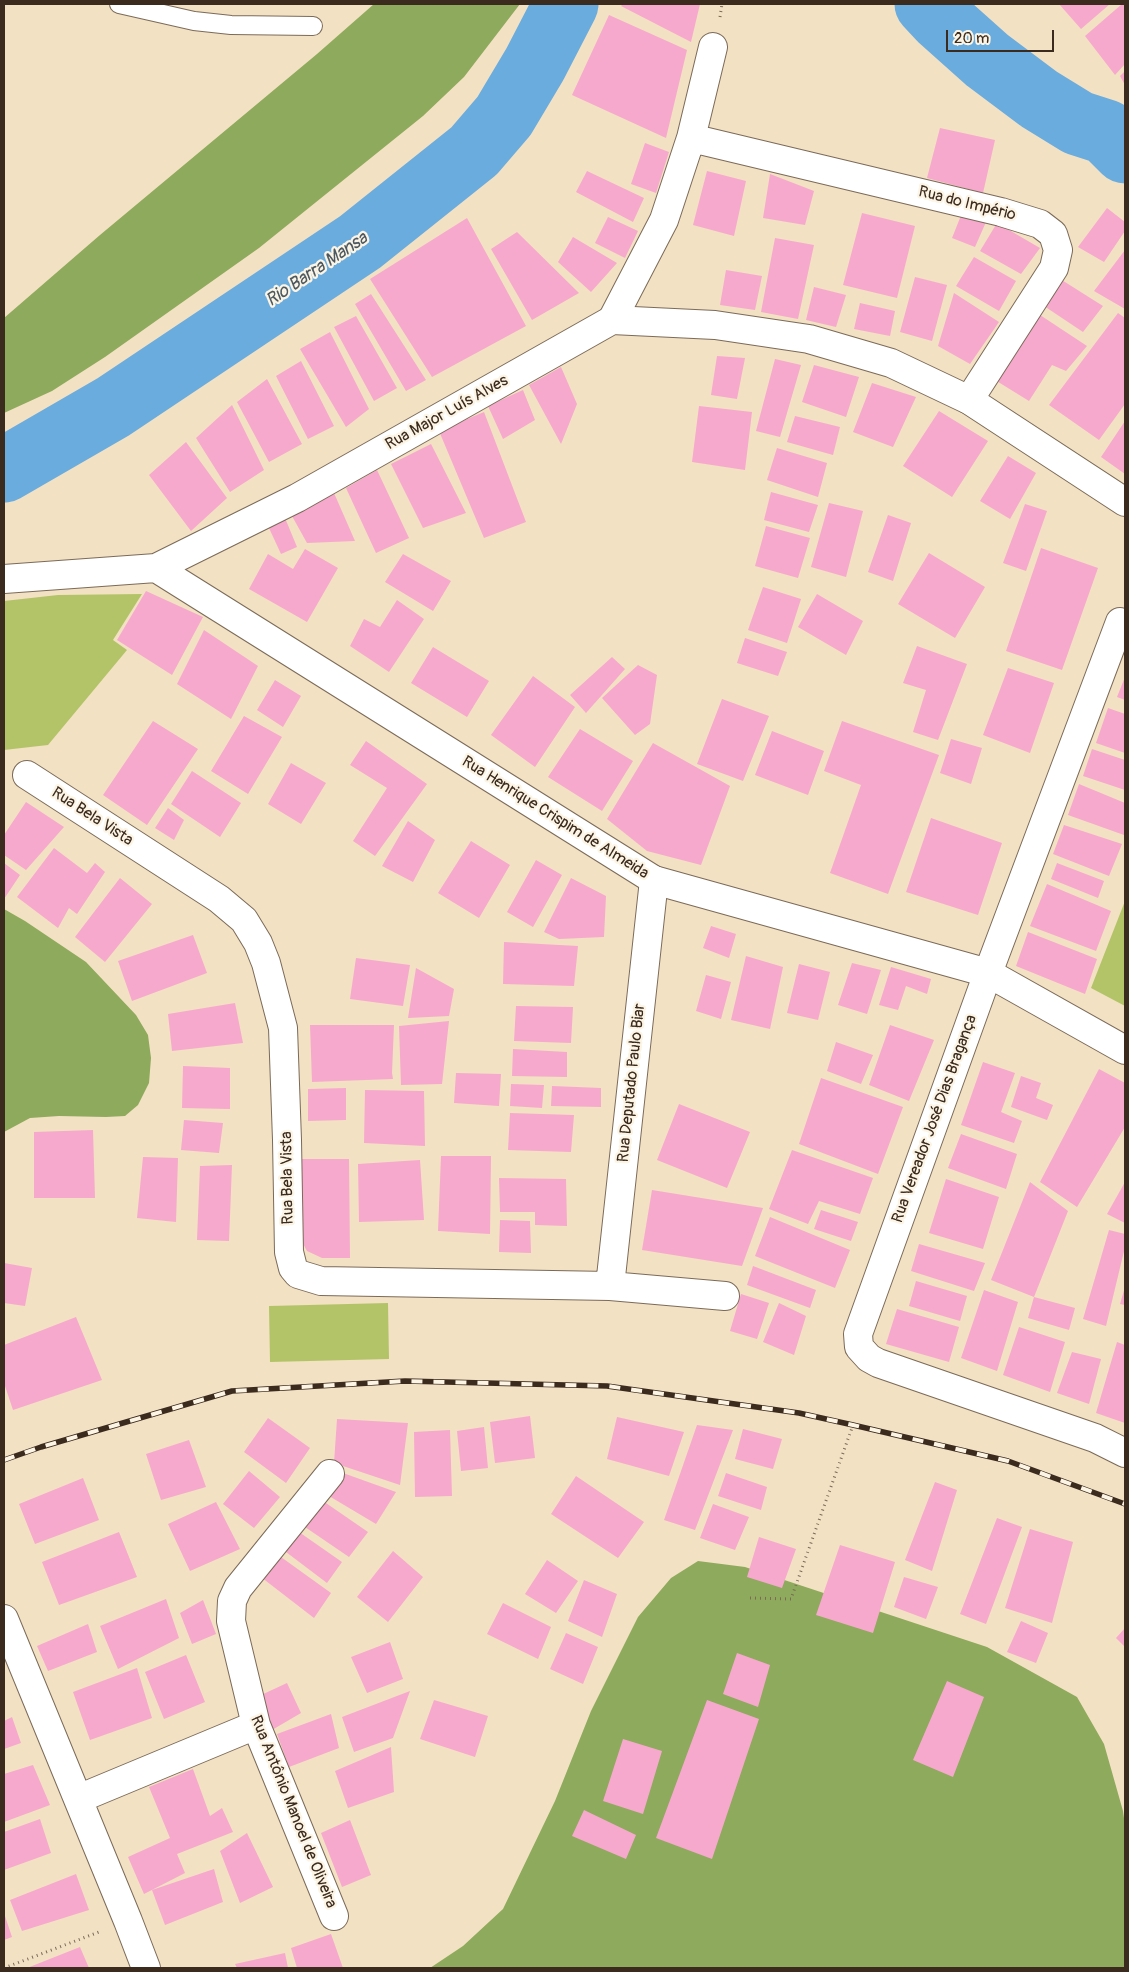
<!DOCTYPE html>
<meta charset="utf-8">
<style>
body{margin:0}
#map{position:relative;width:1129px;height:1972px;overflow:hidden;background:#f3e1c3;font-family:Pangolin,sans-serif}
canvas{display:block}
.frame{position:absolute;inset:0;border:5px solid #3b2a1e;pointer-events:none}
.scale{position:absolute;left:946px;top:30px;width:108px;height:22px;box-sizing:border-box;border:2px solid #3b2a1e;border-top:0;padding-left:6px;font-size:15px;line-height:18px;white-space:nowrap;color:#3b2a1e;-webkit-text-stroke:4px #fcf5e5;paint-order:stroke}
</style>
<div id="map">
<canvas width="1129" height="1972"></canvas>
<div class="frame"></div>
<div class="scale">20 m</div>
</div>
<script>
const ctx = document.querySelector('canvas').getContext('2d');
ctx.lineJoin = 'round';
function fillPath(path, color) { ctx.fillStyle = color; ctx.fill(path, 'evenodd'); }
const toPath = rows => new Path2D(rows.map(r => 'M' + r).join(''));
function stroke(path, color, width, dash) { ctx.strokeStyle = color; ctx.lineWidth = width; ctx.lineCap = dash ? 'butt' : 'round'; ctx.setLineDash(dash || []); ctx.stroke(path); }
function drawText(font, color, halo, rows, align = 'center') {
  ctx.font = font + ' Pangolin,sans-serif'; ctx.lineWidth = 4.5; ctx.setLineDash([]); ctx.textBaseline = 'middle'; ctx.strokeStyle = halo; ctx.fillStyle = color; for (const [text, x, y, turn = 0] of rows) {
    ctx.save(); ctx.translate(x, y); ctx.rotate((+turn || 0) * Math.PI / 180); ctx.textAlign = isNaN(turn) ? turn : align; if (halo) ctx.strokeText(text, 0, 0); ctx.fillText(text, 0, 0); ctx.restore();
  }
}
fillPath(toPath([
 [142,594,113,640,127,650,48,745,4,750,4,601,58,595],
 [1125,901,1125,1006,1091,988],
 [388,1303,389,1359,270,1362,269,1306]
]), '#b3c468');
fillPath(toPath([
 [374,4,520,4,464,77,423,116,259,248,105,357,52,391,4,413,4,318,100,235,317,54],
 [4,909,25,921,86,962,136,1015,148,1035,151,1058,149,1083,138,1105,125,1116,106,1117,59,1116,30,1118,4,1132],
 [698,1561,745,1567,987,1647,1077,1697,1104,1744,1123,1811,1125,1825,1125,1968,430,1968,463,1946,503,1909,555,1801,591,1711,638,1617,671,1578]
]), '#8eaa5c');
stroke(toPath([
 [927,4,940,18,987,60,1039,99,1078,123,1106,132,1125,151],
 [4,470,113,407,360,242,474,151,504,116,535,64,566,4]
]), '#6aacde', 65);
fillPath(toPath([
 [623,4,700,4,691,42,621,6],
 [1059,4,1110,4,1081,29],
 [1122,4,1125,4,1125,64,1115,75,1085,36],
 [609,15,687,50,666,138,572,95],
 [1125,71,1125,85,1120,76],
 [940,128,995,140,983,193,927,178],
 [645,143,669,152,656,193,631,184],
 [587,171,644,198,633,222,576,192],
 [707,171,746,181,734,236,693,225],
 [770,174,814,191,805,225,763,218],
 [1107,208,1125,222,1125,231,1104,262,1078,247],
 [862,213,915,226,897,298,843,285],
 [962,213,986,222,975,247,952,238],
 [608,217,638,231,625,258,595,243],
 [467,218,526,326,432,377,370,279],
 [997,223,1040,248,1021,274,980,251],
 [517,232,579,293,532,320,491,249],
 [573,237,617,263,591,292,558,262],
 [775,238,814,245,798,319,761,312],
 [1125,250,1125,309,1094,291],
 [974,257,1016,281,999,311,956,286],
 [726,270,762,276,755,310,720,305],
 [915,277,947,285,932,341,900,332],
 [1057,277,1103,306,1083,332,1041,304],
 [814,287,846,295,836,327,806,320],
 [954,293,999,322,970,364,938,346],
 [371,294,426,380,406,391,355,304],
 [860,303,895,311,890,336,854,329],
 [1037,313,1087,346,1066,371,1052,365,1029,401,995,380],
 [1118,313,1125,318,1125,404,1099,440,1049,405],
 [356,316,397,388,374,401,334,327],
 [330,332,369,409,346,427,300,349],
 [717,356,745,358,737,399,711,395],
 [775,359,801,365,780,437,756,431],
 [301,361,334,426,308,439,276,376],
 [814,365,859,377,846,417,802,402],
 [561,367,577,404,561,444,529,385],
 [267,379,302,444,269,462,237,402],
 [872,383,916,397,893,447,853,432],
 [523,390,535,420,503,439,488,406],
 [232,405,264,470,230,492,196,438],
 [699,406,752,412,745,470,692,462],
 [939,411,988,441,952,497,903,466],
 [484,412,526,522,484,538,439,431],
 [795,416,840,427,833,455,787,442],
 [1125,421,1125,474,1101,457],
 [186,442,227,498,191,531,149,475],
 [431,444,466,513,423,528,391,464],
 [777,448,827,463,818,497,767,480],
 [1008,456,1036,473,1010,519,980,501],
 [377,470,409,538,376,553,346,488],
 [771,492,818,505,809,532,764,520],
 [334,493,355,541,307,543,292,516],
 [829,503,863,511,846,577,811,567],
 [1025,504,1047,511,1026,571,1003,563],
 [888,515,911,523,893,581,868,572],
 [285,518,297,547,281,554,269,528],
 [766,526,810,538,798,578,755,566],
 [1041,548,1098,568,1062,670,1006,651],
 [305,549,338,568,307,622,249,589,268,554,293,569],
 [929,553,985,587,955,638,898,604],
 [403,554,451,581,433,611,385,582],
 [763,587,801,599,787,643,748,630],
 [146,591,203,617,172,675,117,640],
 [817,594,863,621,846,655,798,627],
 [397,600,424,619,389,672,350,646,364,619,380,627],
 [204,630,258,666,231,719,177,684],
 [745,638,787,652,778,676,737,663],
 [917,646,967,664,938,740,913,732,926,690,903,683],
 [433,647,489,681,467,717,411,683],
 [612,657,625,669,586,713,570,695],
 [638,665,657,675,650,724,635,735,602,698],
 [1008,668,1054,683,1030,753,983,735],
 [533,676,575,707,535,767,491,735],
 [1125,677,1125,700,1117,697],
 [275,680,301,696,283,727,257,710],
 [722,699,769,716,743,781,697,764],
 [1108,708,1125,714,1125,753,1096,743],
 [244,716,282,737,248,794,211,771],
 [153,721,198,749,147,825,103,795],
 [842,721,939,755,888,894,830,873,861,785,824,771],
 [580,729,633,761,602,811,548,777],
 [772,731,824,751,808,795,755,775],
 [951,739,982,748,971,784,940,773],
 [366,741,427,784,375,856,353,841,387,788,350,765],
 [653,743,730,786,701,865,647,851,607,819],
 [1092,749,1125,760,1125,790,1083,776],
 [291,763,326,783,301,824,268,804],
 [192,771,241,803,220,837,171,804],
 [1079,784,1125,803,1124,835,1068,815],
 [26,802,64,827,26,870,4,855,4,835],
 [168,808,184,820,174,840,155,828],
 [931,818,1002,843,978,915,906,892],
 [408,821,435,840,413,882,382,866],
 [1064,825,1122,844,1109,876,1053,854],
 [471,841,510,865,479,918,438,893],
 [54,848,87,873,95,863,105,872,77,914,69,908,58,928,17,897],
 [536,860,562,875,533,927,507,912],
 [4,863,20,875,4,899],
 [1057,863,1104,881,1098,898,1051,879],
 [120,878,152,904,105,962,75,937],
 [571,878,606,896,604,937,559,939,544,932],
 [1047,884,1111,911,1096,951,1030,926],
 [711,926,736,934,729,958,703,948],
 [1028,932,1097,959,1085,994,1016,966],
 [193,935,207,973,132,1001,118,961],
 [504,942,578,946,574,986,503,984],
 [746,956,783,967,770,1029,731,1020],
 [356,958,410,965,403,1006,350,999],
 [852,963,881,970,867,1014,838,1005],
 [799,964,830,972,818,1020,787,1013],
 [891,967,931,979,927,994,906,986,898,1010,879,1005],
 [416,968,454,989,449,1016,408,1018],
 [706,975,731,982,721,1019,696,1011],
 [235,1003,243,1043,172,1051,168,1014],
 [516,1006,573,1007,571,1043,514,1041],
 [449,1021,442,1084,401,1085,399,1026],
 [310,1025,394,1025,392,1073,393,1079,312,1082],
 [890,1025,934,1040,909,1101,869,1085],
 [836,1042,873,1055,861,1084,827,1071],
 [513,1049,567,1052,567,1077,512,1076],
 [983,1062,1015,1073,1001,1112,1022,1121,1014,1143,961,1125],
 [183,1066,230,1068,230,1109,182,1108],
 [1099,1069,1125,1083,1125,1127,1077,1207,1040,1182],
 [456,1073,501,1074,499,1106,454,1103],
 [1021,1076,1041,1083,1036,1098,1053,1105,1047,1120,1011,1107],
 [821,1078,903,1107,878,1174,799,1144],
 [511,1084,544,1085,542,1108,510,1106],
 [552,1086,601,1088,601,1107,551,1106],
 [346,1088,346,1120,308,1121,308,1089],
 [365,1090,424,1091,425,1146,364,1143],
 [679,1104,750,1132,727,1188,657,1160],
 [510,1113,574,1115,571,1152,508,1150],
 [184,1120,223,1123,219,1153,181,1150],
 [93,1130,95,1198,34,1198,34,1132],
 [961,1134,1017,1154,1006,1189,948,1168],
 [792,1150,873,1178,860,1214,819,1201,808,1224,769,1209],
 [441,1156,491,1156,490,1234,438,1231],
 [143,1157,178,1158,176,1222,137,1218],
 [299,1159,349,1159,350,1258,322,1258,307,1251,300,1238],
 [420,1160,424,1220,359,1222,358,1164],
 [232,1165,229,1241,197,1240,200,1166],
 [499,1178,566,1179,567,1226,535,1225,535,1212,500,1212],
 [946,1179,999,1197,983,1249,929,1233],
 [1030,1182,1068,1211,1034,1297,991,1280],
 [1125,1182,1125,1223,1107,1214],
 [652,1190,763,1208,742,1266,642,1250],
 [821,1210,858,1222,851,1241,814,1229],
 [770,1217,850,1250,835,1288,755,1256],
 [500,1220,530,1221,531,1253,499,1252],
 [1109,1230,1125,1234,1125,1247,1106,1326,1083,1319],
 [919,1244,985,1263,974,1291,911,1271],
 [4,1263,32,1268,25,1306,4,1303],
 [753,1266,816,1290,810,1308,747,1285],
 [916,1281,967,1296,960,1321,909,1306],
 [1125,1287,1125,1305,1120,1304],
 [984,1290,1018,1302,997,1371,961,1358],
 [741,1294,769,1303,757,1339,730,1331],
 [1034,1297,1075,1308,1069,1330,1028,1318],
 [779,1303,806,1316,794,1355,763,1342],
 [897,1309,959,1327,949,1362,886,1344],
 [76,1317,102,1380,13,1410,4,1383,4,1345],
 [1019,1327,1065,1342,1050,1392,1003,1375],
 [1117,1342,1125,1345,1125,1423,1096,1413],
 [1072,1352,1101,1359,1089,1404,1057,1393],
 [530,1416,535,1458,495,1463,490,1422],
 [617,1417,684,1432,669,1476,607,1459],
 [268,1418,310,1448,286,1483,244,1452],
 [337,1419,408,1423,400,1485,334,1463],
 [697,1425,733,1430,695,1530,664,1520],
 [484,1427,488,1468,461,1471,457,1431],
 [743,1429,782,1439,773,1469,735,1459],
 [450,1430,452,1496,415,1497,414,1432],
 [189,1440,206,1487,161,1500,146,1454],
 [249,1471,280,1497,254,1528,223,1504],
 [343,1473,396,1492,376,1524,329,1496],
 [726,1473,767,1487,761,1510,718,1496],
 [576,1476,644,1522,618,1558,551,1514],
 [83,1478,99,1520,35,1544,19,1504],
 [935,1482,957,1490,932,1571,905,1560],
 [323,1501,368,1532,349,1557,305,1527],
 [216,1502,240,1549,190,1571,168,1524],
 [713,1504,749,1517,735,1550,700,1538],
 [997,1518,1022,1527,986,1624,960,1614],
 [1030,1529,1073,1542,1052,1623,1005,1608],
 [119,1532,137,1577,59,1605,42,1562],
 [299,1532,342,1562,327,1583,286,1552],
 [759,1537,796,1549,782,1588,747,1577],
 [840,1545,895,1562,873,1633,816,1615],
 [393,1551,423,1577,388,1622,357,1597],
 [274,1552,331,1593,314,1618,257,1574],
 [547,1560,578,1581,556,1613,525,1594],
 [904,1577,938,1587,926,1619,894,1607],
 [584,1580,617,1594,602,1637,568,1621],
 [166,1599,179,1638,118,1669,100,1626],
 [203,1600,216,1634,192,1644,180,1613],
 [503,1603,551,1627,538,1659,487,1634],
 [1021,1621,1048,1633,1036,1663,1007,1652],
 [88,1624,97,1652,48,1671,37,1646],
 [1125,1628,1125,1647,1116,1638],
 [566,1633,598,1647,583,1684,550,1669],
 [390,1642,403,1679,367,1693,351,1657],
 [737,1653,770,1665,758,1707,723,1694],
 [186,1655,205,1702,164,1719,145,1672],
 [137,1668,152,1718,90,1740,73,1692],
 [947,1681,984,1697,953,1777,913,1760],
 [287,1683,301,1713,272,1730,259,1696],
 [410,1691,393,1738,354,1752,342,1717],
 [434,1700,488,1716,475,1757,420,1739],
 [707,1700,759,1719,712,1859,656,1838],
 [331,1714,339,1748,289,1767,277,1734],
 [12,1717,21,1743,4,1749,4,1721],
 [623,1739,662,1751,643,1814,603,1801],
 [391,1747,394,1792,348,1808,335,1771],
 [33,1765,50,1805,4,1822,4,1774],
 [193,1769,210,1816,222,1808,233,1832,177,1854,185,1873,144,1894,128,1857,170,1838,149,1787],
 [584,1810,636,1835,626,1859,572,1836],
 [40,1819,51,1853,4,1870,4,1832],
 [350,1820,371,1875,342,1887,321,1833],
 [247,1833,273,1887,240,1903,220,1851],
 [214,1869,223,1902,165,1925,152,1890],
 [76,1874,89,1910,22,1931,10,1900],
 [4,1913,12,1937,4,1940],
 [331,1934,343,1968,297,1968,291,1948],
 [80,1947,89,1968,27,1968],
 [285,1953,288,1968,237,1968,235,1964]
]), '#f6a9cd');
const service = toPath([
 [119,4,194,21,231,25,313,26]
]);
const minor = toPath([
 [691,138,1001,212,1040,224,1053,234,1058,250,1054,268,969,400],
 [612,320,664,220,691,138,713,47],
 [1120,622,988,973,858,1334,859,1347,869,1358,878,1363,1095,1438,1125,1453],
 [27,775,219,899,244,920,258,943,266,963,283,1028,287,1140,289,1252,293,1268,298,1274,321,1281,610,1286,725,1296],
 [610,1286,654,880],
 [330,1474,238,1588,232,1601,231,1621,256,1725,334,1916],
 [4,1619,128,1921,146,1968],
 [78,1799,256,1725]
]);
const tertiary = toPath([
 [156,568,654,880,988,973,1125,1050],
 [4,579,156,568,297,498,612,320,715,325,809,339,891,363,969,400,1125,502]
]);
stroke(service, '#7b6a58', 20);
stroke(minor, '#7b6a58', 30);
stroke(tertiary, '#7b6a58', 30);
stroke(toPath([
 [720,17,722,4],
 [750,1598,791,1599,853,1425],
 [4,1968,99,1932]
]), '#7b6a58', 3, [1, 4]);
stroke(service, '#fff', 18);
stroke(minor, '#fff', 28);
stroke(tertiary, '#fff', 28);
const rail = toPath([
 [4,1460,41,1447,232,1391,405,1381,607,1386,799,1413,853,1425,1008,1461,1125,1504]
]);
stroke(rail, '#3b2a1e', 5.5);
stroke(rail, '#fcf5e5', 4, [11]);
drawText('16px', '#3b2a1e', '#fcf5e5', [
 ["Rua do Império",967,204,14],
 ["Rua Major Luís Alves",447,413,-29],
 ["Rua Bela Vista",92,817,33],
 ["Rua Henrique Crispim de Almeida",555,818,32],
 ["Rua Deputado Paulo Biar",632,1083,-84],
 ["Rua Vereador José Dias Bragança",935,1119,-70],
 ["Rua Bela Vista",288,1178,-91],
 ["Rua Antônio Manoel de Oliveira",293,1812,68]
]);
drawText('italic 18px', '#4b5861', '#fcf5e5', [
 ["Rio Barra Mansa",317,270,-34]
]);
</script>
